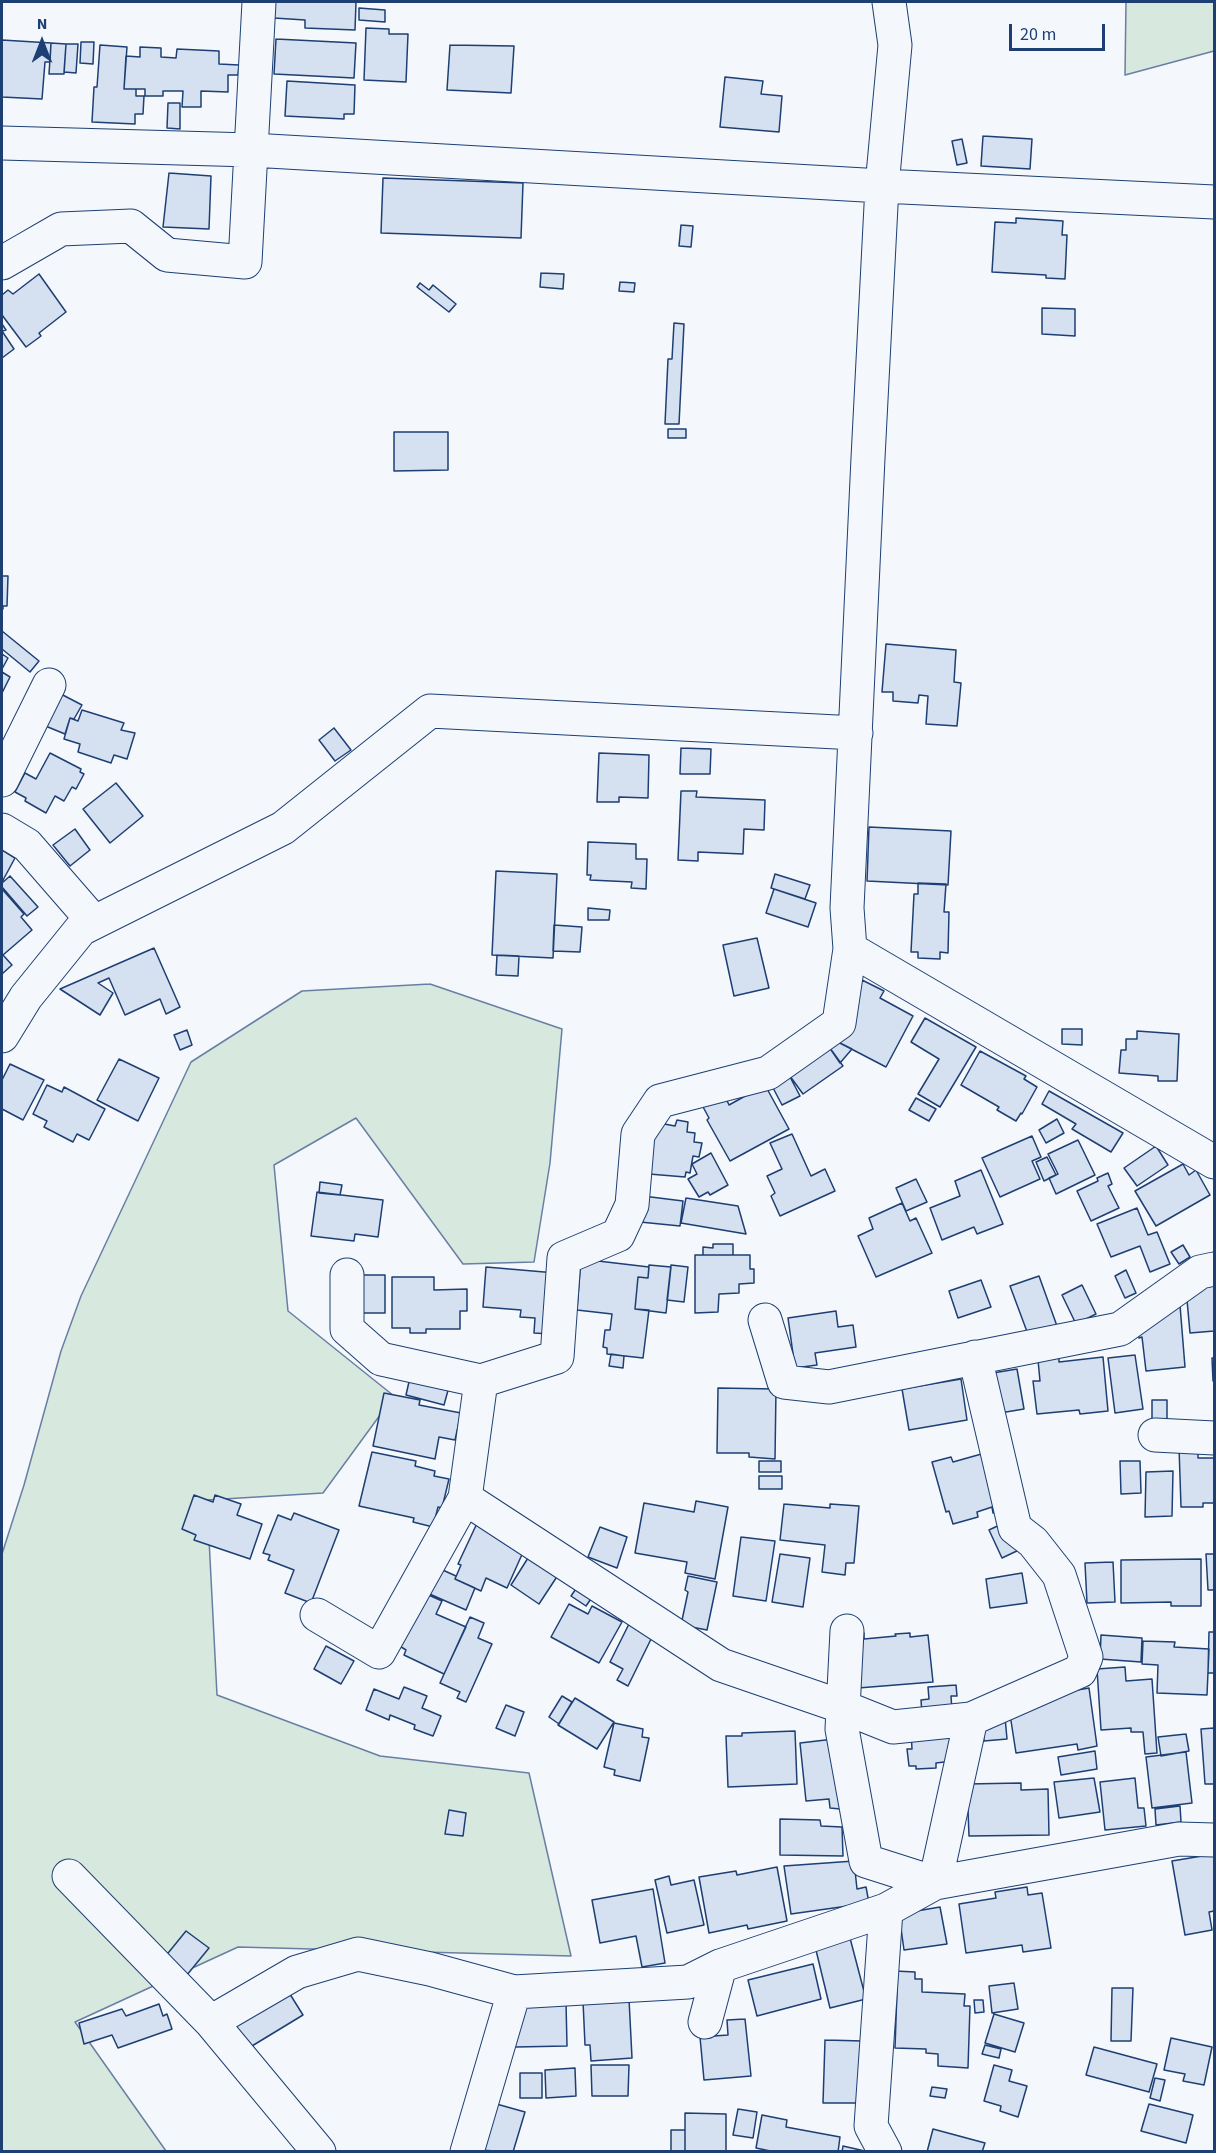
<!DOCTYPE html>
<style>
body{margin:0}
#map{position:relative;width:1216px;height:2153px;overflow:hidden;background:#f4f7fb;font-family:"Source Sans 3",sans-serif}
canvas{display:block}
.frame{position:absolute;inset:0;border:3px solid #1d3f73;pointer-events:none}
.north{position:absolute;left:12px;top:12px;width:60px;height:60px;-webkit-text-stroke:4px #f4f7fb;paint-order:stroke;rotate:0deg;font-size:16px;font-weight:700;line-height:24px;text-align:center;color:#1d3f73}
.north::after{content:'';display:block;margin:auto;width:21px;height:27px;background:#1d3f73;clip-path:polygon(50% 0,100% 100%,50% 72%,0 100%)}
.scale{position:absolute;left:1009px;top:24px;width:96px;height:27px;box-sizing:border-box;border:3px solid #1d3f73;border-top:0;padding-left:8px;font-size:18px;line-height:21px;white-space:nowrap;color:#1d3f73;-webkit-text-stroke:4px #f4f7fb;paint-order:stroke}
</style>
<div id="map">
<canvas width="1216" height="2153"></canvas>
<div class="frame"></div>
<div class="north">N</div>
<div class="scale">20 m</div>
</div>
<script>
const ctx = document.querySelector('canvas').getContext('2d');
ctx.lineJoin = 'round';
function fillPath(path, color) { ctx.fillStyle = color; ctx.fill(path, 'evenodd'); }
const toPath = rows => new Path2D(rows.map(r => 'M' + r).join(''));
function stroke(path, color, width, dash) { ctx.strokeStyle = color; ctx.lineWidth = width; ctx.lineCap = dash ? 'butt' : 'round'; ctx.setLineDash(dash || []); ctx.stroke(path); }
const green = toPath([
 [1126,2,1214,2,1214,51,1125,75,1126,2],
 [430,984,562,1029,550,1163,534,1262,463,1264,356,1118,274,1165,288,1311,394,1396,323,1493,207,1500,217,1695,380,1756,529,1773,571,1956,238,1947,75,2022,166,2151,2,2152,2,1554,24,1485,61,1351,81,1296,191,1062,302,991,430,984]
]);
fillPath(green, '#d7e8df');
stroke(green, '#687fa3', 1.5);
const building = toPath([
 [275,2,356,2,355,30,305,28,305,20,274,18,275,2],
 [359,8,385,10,385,22,359,20,359,8],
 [366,28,389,29,389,34,408,34,406,82,364,80,366,28],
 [276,39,356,43,354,78,274,74,276,39],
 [2,40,51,43,50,62,45,62,42,99,2,97,2,40],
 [81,42,94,42,93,64,80,63,81,42],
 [51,43,66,44,64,74,49,74,51,43],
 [66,44,78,44,76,73,64,72,66,44],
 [100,45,127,47,124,89,136,89,136,96,144,96,143,114,135,114,135,124,92,122,94,87,97,87,100,45],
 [450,45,514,46,511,93,447,90,450,45],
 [140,47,161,48,161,57,176,58,177,49,219,51,219,64,239,65,238,75,228,75,228,92,201,91,201,107,182,107,183,91,163,91,163,96,145,96,145,89,124,89,126,56,140,57,140,47],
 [725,77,763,81,761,94,782,96,779,132,720,127,725,77],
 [287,81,355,85,354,114,344,114,344,119,285,116,287,81],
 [168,103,180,103,180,129,167,128,168,103],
 [983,136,1032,139,1030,169,981,166,983,136],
 [962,139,967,163,957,165,952,141,962,139],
 [169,173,211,176,209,229,163,227,169,173],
 [383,178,523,183,521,238,381,233,383,178],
 [1016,218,1063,221,1062,235,1067,235,1065,279,1046,278,1046,275,992,272,995,222,1016,223,1016,218],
 [681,225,693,226,691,247,679,246,681,225],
 [541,273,564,274,563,289,540,287,541,273],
 [39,274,66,312,39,333,41,336,26,347,2,315,2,295,8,290,13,294,39,274],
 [620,282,635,283,634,292,619,291,620,282],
 [420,283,429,290,433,285,456,304,449,312,417,287,420,283],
 [1042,308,1075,309,1075,336,1042,334,1042,308],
 [674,323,684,324,679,424,665,424,668,359,672,359,674,323],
 [2,324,6,330,2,331,14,349,2,358,2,324],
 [668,429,686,429,686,438,668,438,668,429],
 [394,432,448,432,448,470,394,471,394,432],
 [2,576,8,576,7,606,3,606,3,609,2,609,2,576],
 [2,631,39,661,30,672,2,649,2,631],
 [886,644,956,650,954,682,961,683,957,726,926,724,928,696,919,695,918,703,893,701,893,692,882,692,886,644],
 [2,654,8,658,2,669,2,654],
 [2,672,10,677,2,693,2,672],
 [59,693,82,705,74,719,70,718,65,734,43,725,59,693],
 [82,710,124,723,121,730,135,733,127,759,114,755,111,763,78,752,80,744,64,739,70,718,78,721,82,710],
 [334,728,351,750,335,761,319,740,334,728],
 [681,748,711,749,710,774,680,774,681,748],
 [50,753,81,769,80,772,84,774,76,789,72,787,64,801,55,796,46,813,25,801,26,798,15,792,25,773,36,779,50,753],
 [599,753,649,755,648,798,619,797,619,802,597,802,599,753],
 [116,783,143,816,110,843,83,809,116,783],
 [681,791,697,791,696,797,765,800,764,830,744,829,743,854,698,852,698,861,678,860,681,791],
 [869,827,951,831,948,885,867,881,869,827],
 [75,829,90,850,70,866,53,845,75,829],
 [588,842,636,844,636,859,647,859,646,889,631,888,632,882,590,880,591,875,587,875,588,842],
 [2,850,15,858,2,882,2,850],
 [496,871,557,874,553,958,492,955,496,871],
 [775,874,810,885,805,899,771,888,775,874],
 [10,876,38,907,27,916,2,887,2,883,10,876],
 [918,883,946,884,944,912,949,912,948,953,940,952,940,959,918,958,918,952,911,952,914,894,918,894,918,883],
 [2,889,24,914,21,917,32,930,3,955,12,965,2,974,2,889],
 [774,889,816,903,808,927,766,913,774,889],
 [588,908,610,910,609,920,588,920,588,908],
 [554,925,582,927,580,952,553,951,554,925],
 [757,938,769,988,734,996,723,945,757,938],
 [154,948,180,1007,166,1014,160,999,125,1015,109,978,98,983,113,993,100,1015,60,989,154,948],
 [497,955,519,956,518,976,496,975,497,955],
 [862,980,884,991,880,998,913,1016,886,1067,836,1041,851,1001,862,980],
 [925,1018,976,1047,940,1107,918,1094,939,1059,911,1042,925,1018],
 [1062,1029,1082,1029,1082,1045,1062,1044,1062,1029],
 [187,1030,192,1045,180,1050,174,1035,187,1030],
 [1137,1031,1179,1034,1177,1081,1158,1081,1158,1076,1119,1073,1121,1050,1126,1050,1126,1039,1137,1039,1137,1031],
 [836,1041,852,1049,840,1063,827,1044,836,1041],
 [827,1044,843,1066,803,1094,787,1072,827,1044],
 [980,1051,1026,1076,1024,1079,1037,1087,1022,1114,1021,1113,1016,1121,997,1110,999,1107,961,1085,980,1051],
 [119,1059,159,1078,138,1121,97,1100,119,1059],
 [10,1064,44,1080,23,1120,2,1109,2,1080,10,1064],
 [789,1075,800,1096,782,1105,771,1084,789,1075],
 [47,1085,62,1092,64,1087,105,1109,89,1140,77,1134,73,1142,44,1127,47,1121,33,1114,47,1085],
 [765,1085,789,1129,730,1161,707,1120,709,1118,702,1105,724,1094,729,1105,765,1085],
 [1049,1091,1123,1133,1111,1152,1072,1129,1076,1124,1042,1104,1049,1091],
 [916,1098,936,1109,929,1121,909,1110,916,1098],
 [1057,1119,1064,1133,1046,1143,1039,1130,1057,1119],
 [677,1120,688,1122,687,1132,695,1133,694,1142,702,1143,699,1157,693,1156,690,1173,686,1172,685,1177,649,1174,655,1127,659,1123,675,1126,677,1120],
 [792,1134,811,1176,825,1169,835,1191,780,1216,771,1196,775,1193,767,1176,782,1169,770,1143,792,1134],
 [1032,1136,1041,1157,1032,1161,1040,1179,1000,1197,982,1158,1032,1136],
 [1078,1140,1095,1175,1056,1194,1049,1178,1058,1174,1048,1154,1078,1140],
 [1156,1146,1168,1165,1137,1186,1124,1168,1156,1146],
 [711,1153,728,1185,710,1195,708,1192,699,1197,688,1179,697,1174,692,1164,711,1153],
 [1047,1157,1056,1175,1044,1181,1036,1162,1047,1157],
 [1183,1164,1189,1175,1196,1170,1210,1195,1156,1226,1135,1191,1183,1164],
 [981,1170,1003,1224,977,1234,974,1227,942,1240,930,1208,960,1196,955,1181,981,1170],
 [1108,1173,1112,1184,1108,1186,1119,1208,1091,1221,1077,1191,1098,1181,1097,1178,1108,1173],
 [916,1179,927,1202,906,1211,896,1188,916,1179],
 [320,1182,342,1185,340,1195,319,1193,320,1182],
 [317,1192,383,1200,378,1237,355,1234,354,1241,311,1236,317,1192],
 [643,1196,683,1201,680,1226,640,1222,643,1196],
 [686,1198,738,1206,746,1234,681,1223,686,1198],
 [902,1203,910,1221,916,1218,932,1253,876,1277,858,1236,873,1229,869,1218,902,1203],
 [1137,1208,1148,1235,1157,1232,1170,1264,1150,1272,1140,1246,1111,1257,1097,1224,1137,1208],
 [713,1244,733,1244,733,1255,703,1255,703,1247,713,1248,713,1244],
 [1183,1245,1190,1257,1179,1264,1171,1252,1183,1245],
 [695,1255,750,1255,750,1269,754,1269,754,1283,739,1284,739,1293,719,1294,718,1312,695,1313,695,1255],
 [581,1259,649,1267,648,1278,638,1277,635,1309,649,1310,643,1358,607,1354,607,1348,603,1347,605,1330,610,1330,612,1314,577,1310,581,1259],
 [649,1265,671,1267,666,1313,635,1309,638,1277,648,1278,649,1265],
 [671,1265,688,1267,684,1302,667,1300,671,1265],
 [486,1267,556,1273,550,1334,534,1333,535,1318,520,1317,521,1310,483,1307,486,1267],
 [1126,1270,1136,1293,1125,1298,1115,1276,1126,1270],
 [362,1275,385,1275,385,1313,362,1313,362,1275],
 [1039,1276,1057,1326,1029,1337,1010,1286,1039,1276],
 [392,1277,434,1277,434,1290,467,1289,467,1311,460,1311,460,1329,426,1329,426,1333,410,1333,410,1328,392,1328,392,1277],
 [981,1280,991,1307,958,1318,949,1291,981,1280],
 [1082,1285,1096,1314,1076,1324,1062,1295,1082,1285],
 [1214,1286,1214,1331,1190,1333,1186,1289,1214,1286],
 [1179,1293,1185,1367,1146,1371,1142,1337,1139,1338,1138,1323,1179,1293],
 [836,1311,838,1327,853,1325,856,1347,815,1353,817,1365,795,1368,788,1318,836,1311],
 [611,1354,624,1356,623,1368,609,1366,611,1354],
 [1135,1355,1143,1409,1115,1413,1108,1358,1135,1355],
 [1103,1357,1108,1411,1080,1414,1079,1410,1037,1414,1033,1381,1040,1381,1038,1360,1059,1358,1059,1362,1103,1357],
 [1212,1358,1214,1358,1214,1381,1213,1381,1212,1358],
 [1017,1369,1024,1409,1000,1413,993,1373,1017,1369],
 [411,1373,450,1383,444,1405,406,1395,411,1373],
 [961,1379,967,1420,909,1430,902,1389,961,1379],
 [718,1388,776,1389,775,1459,749,1457,749,1453,717,1453,718,1388],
 [384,1393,420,1400,419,1405,461,1413,455,1440,439,1437,435,1459,373,1446,384,1393],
 [1152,1400,1167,1400,1167,1424,1152,1424,1152,1400],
 [1198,1446,1198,1458,1214,1458,1214,1503,1203,1503,1203,1507,1181,1507,1179,1447,1198,1446],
 [372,1452,416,1461,415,1466,435,1471,434,1476,449,1479,442,1508,438,1507,433,1527,413,1522,414,1518,359,1506,372,1452],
 [985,1453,1001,1511,993,1513,992,1507,977,1512,978,1517,953,1524,949,1511,946,1512,932,1462,951,1457,953,1462,985,1453],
 [759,1461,781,1461,781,1472,759,1472,759,1461],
 [1120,1461,1140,1461,1141,1493,1121,1494,1120,1461],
 [1173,1471,1172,1516,1145,1517,1146,1472,1173,1471],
 [759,1476,782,1476,782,1489,759,1489,759,1476],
 [194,1495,213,1502,215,1495,241,1504,237,1515,262,1524,250,1559,194,1540,196,1535,182,1529,194,1495],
 [696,1501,728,1507,715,1579,685,1573,687,1562,635,1553,644,1503,694,1512,696,1501],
 [784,1504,830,1508,830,1504,859,1506,854,1563,846,1563,845,1575,822,1572,825,1545,780,1540,784,1504],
 [294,1513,339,1530,311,1603,285,1593,294,1570,268,1560,270,1555,263,1553,278,1515,291,1520,294,1513],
 [479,1519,528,1541,507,1588,486,1578,481,1591,455,1579,461,1565,458,1564,479,1519],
 [1008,1521,1021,1549,1002,1558,989,1530,1008,1521],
 [600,1527,627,1537,617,1568,588,1557,600,1527],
 [741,1537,775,1541,766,1601,733,1596,741,1537],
 [533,1550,562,1569,539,1604,511,1585,533,1550],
 [780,1554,810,1558,803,1607,772,1602,780,1554],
 [1206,1554,1214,1554,1214,1590,1208,1590,1206,1554],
 [1201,1559,1201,1606,1171,1606,1171,1602,1121,1603,1121,1560,1201,1559],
 [1113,1562,1115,1602,1087,1603,1085,1563,1113,1562],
 [436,1567,456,1576,455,1579,475,1588,466,1610,425,1592,436,1567],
 [1022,1573,1027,1603,990,1608,986,1579,1022,1573],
 [688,1576,717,1582,707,1630,681,1625,688,1592,685,1590,688,1576],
 [582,1580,597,1590,586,1606,571,1596,582,1580],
 [422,1592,442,1601,436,1614,466,1627,444,1674,404,1655,406,1650,398,1645,422,1592],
 [569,1604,588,1614,592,1606,622,1622,599,1663,551,1637,569,1604],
 [470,1617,484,1623,478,1638,492,1644,466,1702,457,1698,460,1692,440,1683,470,1617],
 [631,1620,655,1631,628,1686,617,1680,623,1669,610,1662,631,1620],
 [1209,1632,1214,1632,1214,1673,1208,1673,1209,1632],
 [864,1633,864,1639,896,1636,895,1634,910,1633,910,1637,928,1635,933,1682,858,1688,852,1634,864,1633],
 [1101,1635,1142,1638,1141,1662,1100,1659,1101,1635],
 [1143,1641,1175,1642,1174,1647,1209,1649,1207,1695,1157,1693,1158,1665,1142,1664,1143,1641],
 [326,1646,354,1661,341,1684,314,1669,326,1646],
 [1125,1667,1126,1681,1152,1679,1157,1753,1145,1754,1143,1732,1131,1732,1131,1728,1101,1730,1097,1669,1125,1667],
 [956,1685,957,1696,951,1696,952,1711,922,1714,921,1700,929,1699,928,1687,956,1685],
 [404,1687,427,1696,422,1708,441,1716,433,1736,414,1729,415,1725,390,1715,389,1720,366,1710,374,1689,399,1699,404,1687],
 [1089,1688,1097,1746,1078,1750,1077,1744,1016,1753,1009,1708,1043,1696,1089,1688],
 [562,1696,572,1702,559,1724,549,1717,562,1696],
 [575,1698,614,1722,597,1749,558,1725,575,1698],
 [506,1705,524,1712,515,1736,496,1728,506,1705],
 [1005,1717,1007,1739,984,1741,982,1719,1005,1717],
 [614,1723,643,1729,642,1737,649,1738,640,1781,614,1775,615,1770,604,1767,614,1723],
 [1214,1728,1214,1784,1205,1784,1201,1729,1214,1728],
 [951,1729,953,1761,936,1763,936,1768,916,1769,916,1766,909,1766,907,1749,912,1749,911,1732,951,1729],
 [795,1731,797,1784,728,1787,726,1736,742,1736,742,1733,795,1731],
 [1186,1734,1189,1751,1161,1756,1158,1737,1186,1734],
 [834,1739,840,1809,830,1808,829,1799,806,1801,800,1743,834,1739],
 [1095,1751,1097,1769,1061,1775,1058,1757,1095,1751],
 [1186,1752,1192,1803,1152,1808,1146,1757,1186,1752],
 [1094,1778,1100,1812,1059,1818,1054,1782,1094,1778],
 [1135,1778,1138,1808,1144,1808,1146,1826,1105,1830,1100,1782,1135,1778],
 [1021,1783,1021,1790,1048,1789,1049,1835,969,1836,967,1784,1021,1783],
 [1180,1806,1181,1822,1156,1825,1155,1809,1180,1806],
 [449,1810,466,1813,463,1836,445,1834,449,1810],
 [780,1819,820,1820,821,1826,842,1827,843,1856,780,1855,780,1819],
 [1214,1854,1214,1911,1209,1912,1212,1930,1185,1935,1172,1861,1214,1854],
 [854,1861,857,1889,866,1887,869,1903,791,1914,784,1866,854,1861],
 [777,1867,787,1921,748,1929,747,1925,709,1933,699,1877,736,1871,737,1875,777,1867],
 [669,1876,671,1885,694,1880,704,1925,667,1933,655,1880,669,1876],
 [1027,1887,1028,1895,1042,1893,1051,1948,1023,1952,1022,1945,966,1953,959,1904,996,1898,995,1892,1027,1887],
 [653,1889,665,1963,642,1967,636,1936,600,1943,592,1900,653,1889],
 [940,1907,947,1944,904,1950,899,1914,940,1907],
 [186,1931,209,1948,182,1981,160,1963,186,1931],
 [850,1938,866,1999,830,2008,815,1946,850,1938],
 [813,1964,821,1999,757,2016,748,1980,813,1964],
 [895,1971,915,1972,915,1979,922,1979,922,1992,965,1994,964,2006,970,2006,968,2068,938,2066,938,2054,926,2053,926,2049,895,2048,897,1991,895,1971],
 [1014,1983,1018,2009,992,2013,989,1986,1014,1983],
 [1112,1988,1133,1988,1131,2041,1111,2041,1112,1988],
 [288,1991,303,2015,247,2049,232,2025,288,1991],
 [629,1999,632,2058,591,2061,590,2045,585,2045,583,2001,629,1999],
 [974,2000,983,2000,984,2012,975,2013,974,2000],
 [566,2002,567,2046,515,2047,520,2003,566,2002],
 [159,2004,163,2016,167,2014,172,2029,118,2048,112,2035,84,2044,79,2023,122,2009,126,2016,159,2004],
 [994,2014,1024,2023,1015,2052,985,2043,994,2014],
 [745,2019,751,2076,704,2080,700,2037,728,2035,727,2020,745,2019],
 [1171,2038,1212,2047,1204,2085,1183,2081,1185,2074,1164,2070,1171,2038],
 [825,2040,863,2041,861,2103,823,2103,825,2040],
 [985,2045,1001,2049,999,2058,982,2054,985,2045],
 [1094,2047,1157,2064,1149,2092,1086,2075,1094,2047],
 [591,2065,629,2065,628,2096,592,2096,591,2065],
 [994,2065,1012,2070,1009,2081,1027,2086,1018,2117,1000,2111,1001,2106,984,2101,994,2065],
 [575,2068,576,2096,546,2098,545,2070,575,2068],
 [520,2073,542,2073,542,2098,520,2098,520,2073],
 [1155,2078,1165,2080,1160,2101,1150,2098,1155,2078],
 [932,2087,947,2089,945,2098,930,2096,932,2087],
 [493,2103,525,2112,513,2152,479,2150,493,2103],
 [1149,2104,1193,2115,1186,2143,1141,2131,1149,2104],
 [738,2109,757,2112,753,2138,733,2135,738,2109],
 [685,2113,726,2114,726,2152,685,2152,685,2113],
 [762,2115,787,2120,786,2127,840,2137,838,2152,775,2152,756,2148,762,2115],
 [933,2129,985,2143,982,2152,927,2152,933,2129],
 [671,2130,685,2130,685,2152,671,2152,671,2130],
 [843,2146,869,2152,842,2152,843,2146]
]);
fillPath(building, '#d5e0f0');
stroke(building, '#1d3f73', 1.5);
const minor = toPath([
 [889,2,895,45,882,186,868,458,847,908,850,949,1214,1162],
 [2,143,251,150,882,186,1214,202],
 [2,263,61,229,131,226,167,255,245,262,259,2],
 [2,780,49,685],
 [2,830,27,845,94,922],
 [2,1036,26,997,81,929,283,828,430,711,856,733],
 [347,1275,347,1329,381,1359,481,1381,557,1357,564,1258,618,1235,632,1205,638,1134,660,1101,768,1073,839,1023,850,949],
 [765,1320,784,1382,829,1387,1120,1329,1200,1272,1214,1269],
 [1155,1435,1214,1438],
 [465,1498,721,1665,843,1707,893,1727,971,1719,1080,1671,1086,1657,1059,1575,1033,1542,1015,1528,975,1357],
 [317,1615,379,1652,465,1498,481,1381],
 [847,1631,842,1729,866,1861,935,1883],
 [69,1876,211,2022,297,1972,358,1954,430,1969,514,1992,688,1982,720,1966],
 [935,1883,971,1719],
 [211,2022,319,2152],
 [705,2022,720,1966,886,1910,935,1883,1179,1839,1214,1840],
 [467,2152,514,1992],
 [885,2152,871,2126,886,1910]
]);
stroke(minor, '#1d3f73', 35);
stroke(minor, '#f4f7fb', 33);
</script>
